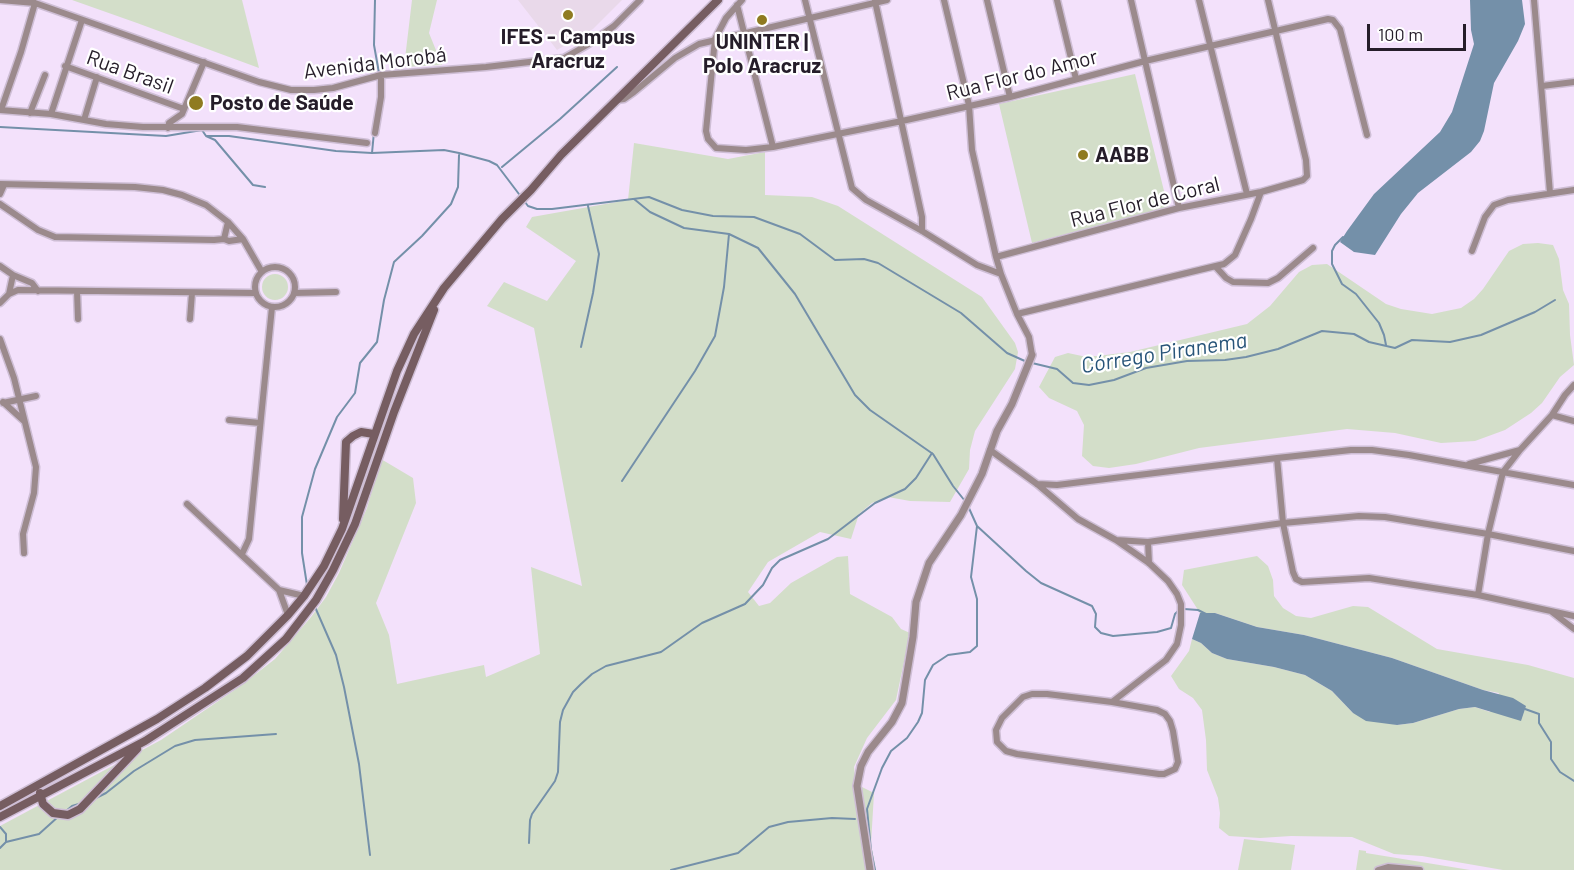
<!DOCTYPE html>
<meta charset="utf-8">
<style>
body{margin:0}
#map{position:relative;width:1574px;height:870px;overflow:hidden;background:#f3e1fb;font-family:Barlow,sans-serif}
canvas{display:block}
.scale{position:absolute;left:1367px;top:24px;width:99px;height:27px;box-sizing:border-box;border:3px solid #251d29;border-top:0;padding-left:8px;font-size:18px;line-height:21px;white-space:nowrap;color:#251d29;-webkit-text-stroke:4px #fff;paint-order:stroke}
</style>
<div id="map">
<canvas width="1574" height="870"></canvas>
<div class="scale">100 m</div>
</div>
<script>
const ctx = document.querySelector('canvas').getContext('2d');
ctx.lineJoin = 'round';
function fillPath(path, color) { ctx.fillStyle = color; ctx.fill(path, 'evenodd'); }
const toPath = rows => new Path2D(rows.map(r => 'M' + r).join(''));
function stroke(path, color, width, dash) { ctx.strokeStyle = color; ctx.lineWidth = width; ctx.lineCap = dash ? 'butt' : 'round'; ctx.setLineDash(dash || []); ctx.stroke(path); }
function drawText(font, color, halo, rows, align = 'center') {
  ctx.font = font + ' Barlow,sans-serif'; ctx.lineWidth = 4.5; ctx.setLineDash([]); ctx.textBaseline = 'middle'; ctx.strokeStyle = halo; ctx.fillStyle = color; for (const [text, x, y, turn = 0] of rows) {
    ctx.save(); ctx.translate(x, y); ctx.rotate((+turn || 0) * Math.PI / 180); ctx.textAlign = isNaN(turn) ? turn : align; if (halo) ctx.strokeText(text, 0, 0); ctx.fillText(text, 0, 0); ctx.restore();
  }
}
fillPath(toPath([
 [518,0,622,0,593,29,557,50]
]), '#e9d9ea');
fillPath(toPath([
 [72,0,242,0,259,68,137,23],
 [412,0,437,0,429,33,442,65,404,67],
 [1135,74,1168,207,1032,243,999,104],
 [634,143,728,159,765,152,765,195,812,197,838,206,982,297,1015,343,1018,352,1015,369,975,431,970,450,969,469,950,502,910,501,888,497,872,503,859,514,851,539,820,532,768,562,748,592,759,606,770,603,791,583,837,557,848,556,850,594,892,617,901,629,910,633,896,700,867,738,854,767,856,784,874,793,871,844,876,870,0,870,0,826,161,740,239,687,275,659,311,617,326,597,339,573,367,508,381,459,413,478,416,503,376,603,389,635,397,684,484,665,486,677,540,654,531,567,582,586,534,328,487,306,504,282,547,301,576,261,526,227,532,217,628,200],
 [1538,243,1553,245,1559,259,1563,290,1569,304,1570,335,1574,365,1560,377,1542,403,1531,413,1505,430,1475,441,1441,443,1395,433,1347,429,1199,448,1136,464,1109,468,1093,466,1082,456,1084,425,1077,411,1049,398,1039,387,1055,357,1068,353,1082,356,1097,356,1130,352,1247,324,1270,306,1299,272,1312,265,1327,264,1386,304,1401,309,1432,314,1461,308,1474,299,1483,289,1509,251,1523,244],
 '262 287a13 13 0 1 1 26 0a13 13 0 1 1-26 0Z',
 [1257,556,1268,566,1273,580,1274,596,1283,608,1296,616,1311,618,1353,606,1368,607,1437,649,1528,665,1574,678,1574,870,1503,870,1422,856,1394,854,1352,837,1291,836,1260,838,1229,836,1219,828,1220,813,1218,798,1207,770,1206,740,1202,710,1193,698,1179,689,1171,676,1189,651,1192,639,1201,643,1212,653,1227,659,1274,667,1305,675,1332,691,1353,713,1397,725,1413,723,1459,709,1475,707,1490,712,1499,693,1483,690,1392,658,1304,635,1257,627,1215,613,1200,613,1182,585,1184,570],
 [1244,839,1295,845,1291,870,1238,870],
 [1359,850,1366,851,1366,853,1470,870,1356,870]
]), '#d3dec9');
fillPath(toPath([
 [1470,0,1522,0,1525,24,1518,41,1494,83,1484,131,1480,141,1471,152,1418,193,1401,214,1375,255,1354,252,1340,242,1347,231,1374,194,1440,132,1452,112,1474,44,1471,30],
 [1200,613,1215,613,1257,627,1304,635,1392,658,1483,690,1513,698,1526,706,1521,721,1475,707,1459,709,1413,723,1397,725,1366,721,1353,713,1332,691,1305,675,1274,667,1227,659,1212,653,1201,643,1192,639]
]), '#7490a9');
stroke(toPath([
 [375,0,374,45,379,73],
 [0,127,166,136,202,130,206,136,215,140,253,185,265,187],
 [206,136,229,136,336,151,372,153,444,150,459,153,489,161,497,165,528,206,537,209,552,209,649,197,682,210,713,216,754,217,800,234,835,260,864,259,878,263,961,313,1007,353,1027,362],
 [372,153,374,132],
 [502,167,560,119,617,67],
 [634,199,650,212,684,228,729,234,758,248,795,294,855,395,870,410,933,454,953,486,965,501],
 [1343,237,1335,245,1332,251,1332,264,1342,284,1356,294,1379,323,1384,335,1386,345],
 [581,347,593,293,599,254,588,206],
 [1032,363,1057,369,1073,383,1089,385,1114,380,1146,368,1187,361,1225,360,1246,357,1278,349,1322,331,1354,334,1369,342,1395,348,1412,340,1450,342,1481,335,1535,312,1555,300],
 [622,481,695,371,715,336,724,287,729,234],
 [968,506,977,526,1026,571,1041,583,1092,606,1096,614,1095,627,1101,633,1113,636,1157,632,1171,628,1175,614,1178,611],
 [307,585,302,553,302,517,315,469,337,417,355,393,360,363,377,342,384,300,394,262,422,236,451,204,458,187,459,155],
 [315,607,336,655,344,687,359,764,370,855],
 [1184,609,1198,610,1206,614],
 [1525,709,1539,714,1539,723,1551,742,1551,759,1560,772,1574,781],
 [96,798,106,793,134,771,175,746,195,740,276,734],
 [66,811,72,806,82,803],
 [0,827,6,834,6,842],
 [529,843,530,820,532,814,555,781,558,772,560,722,563,710,573,692,581,684,592,674,606,666,661,652,702,623,745,604,763,585,772,568,780,560,828,539,875,503,905,489,916,478,932,453],
 [0,848,6,842,39,834,59,816],
 [671,870,738,853,769,827,788,822,832,818,855,819],
 [875,870,871,850,867,809,882,768,891,751,907,738,918,722,922,713,925,680,933,665,948,655,970,652,977,646,977,599,971,577,977,526]
]), '#7490a9', 2);
const minor = toPath([
 [0,0,35,3,259,82,291,90,314,90,333,88,381,75,486,67,564,58,587,45,614,26,640,0],
 [742,0,726,18,715,39,706,131,708,139,716,148,746,150,773,147,902,121,1010,97,1145,61,1328,19,1333,20,1340,29,1367,135],
 [805,0,852,188,866,200,922,231,977,265,1001,274],
 [944,0,969,105,972,150,996,257,1001,274,1017,314,1029,337,1032,355],
 [987,0,1010,97],
 [1057,0,1076,79],
 [1131,0,1179,208],
 [1199,0,1247,194],
 [1534,0,1550,193],
 [875,1,922,217,922,231],
 [737,5,773,147],
 [65,66,184,109],
 [1542,86,1574,82],
 [617,100,624,99,634,92,675,58,699,44,887,0],
 [0,110,51,114,106,124,143,127,237,127,367,143],
 [1,110,21,52,35,3],
 [30,113,45,75],
 [51,114,82,20],
 [84,120,97,77],
 [168,128,169,123,182,114,204,62],
 [375,133,381,97,381,75],
 [0,184,135,187,163,190,182,195,206,205,228,222,243,239,262,272],
 [0,194,4,185],
 [0,204,38,230,55,237,214,240,224,239,229,241,243,239],
 [224,239,228,222],
 [1472,251,1485,217,1494,205,1508,200,1574,190],
 [996,257,1179,208,1261,192,1303,180,1307,176,1306,160,1268,0],
 [0,266,13,275,32,283,38,291],
 [1216,267,1226,278,1233,282,1268,283,1278,278,1313,248],
 '255 287a20 20 0 1 1 40 0a20 20 0 1 1-40 0Z',
 [77,291,78,319],
 [294,293,336,292],
 [9,294,13,275],
 [0,303,9,294,18,290,255,293],
 [1017,314,1224,264,1235,255,1251,219,1261,192],
 [190,319,192,293],
 [0,339,14,378,36,467,34,493,23,534,24,553],
 [3,402,24,421],
 [3,403,36,396],
 [1552,415,1574,421],
 [229,420,260,423],
 [990,450,1037,484,1078,519,1116,540,1148,542,1283,523,1359,516,1385,517,1488,534,1574,551],
 [1277,458,1283,523,1293,572,1296,579,1302,582,1369,578,1478,595,1574,616],
 [1469,464,1520,450],
 [1037,484,1057,485,1277,458,1351,450,1372,450,1409,455,1574,485],
 [187,504,279,590,304,596],
 [1148,542,1149,563],
 [242,554,249,539,272,307],
 [279,590,288,615],
 [1478,595,1488,534,1503,472,1520,450,1552,415,1565,395,1574,385],
 [1552,612,1574,629],
 [1112,702,1157,710,1165,714,1170,721,1173,731,1178,762,1175,769,1164,774,1159,774,1017,754,1006,751,997,742,996,730,1002,718,1023,697,1032,694,1047,694,1112,702,1166,660,1177,644,1181,625,1181,604,1177,594,1168,581,1149,563,1116,540],
 [1378,870,1388,867,1420,870]
]);
const tertiary = toPath([
 [870,870,857,786,861,766,868,752,892,722,902,703,913,637,916,602,929,563,961,515,982,474,997,431,1012,404,1032,355]
]);
const secondary = toPath([
 [343,519,346,442,353,436,361,432,374,434],
 [40,793,43,804,53,813,68,815,80,809,137,749],
 [0,806,157,719,205,688,247,656,288,615,304,596,324,566,342,529,397,371,414,334,444,288,502,219,531,190,561,155,718,0],
 [0,817,145,741,243,678,286,639,316,600,333,570,355,524,394,412,434,310]
]);
stroke(minor, '#cebed5', 9);
stroke(tertiary, '#cebed5', 10);
stroke(secondary, '#cebed5', 11);
stroke(minor, '#9b8a8c', 6);
stroke(tertiary, '#9b8a8c', 7);
stroke(secondary, '#765d61', 8);
for (const [x, y, r, color] of [
 [568,15,6,"#8f7b21"],
 [762,20,6,"#8f7b21"],
 [196,103,8,"#8f7b21"],
 [1083,155,6,"#8f7b21"]
]) { const dot = new Path2D(); dot.arc(x, y, r, 0, 2 * Math.PI); ctx.fillStyle = color; ctx.fill(dot); stroke(dot, '#fff', 2); }
drawText('bold 21px', '#251d29', '#fff', [
 ["IFES - Campus",568,37],
 ["Aracruz",568,61],
 ["UNINTER |",762,42],
 ["Polo Aracruz",762,66],
 ["Posto de Saúde",210,103,"left"],
 ["AABB",1095,155,"left"]
]);
drawText('21px', '#251d29', '#fff', [
 ["Avenida Morobá",375,63,-7],
 ["Rua Brasil",130,72,20],
 ["Rua Flor do Amor",1022,75,-14],
 ["Rua Flor de Coral",1145,202,-14]
]);
drawText('italic 22px', '#275479', '#fff', [
 ["Córrego Piranema",1164,353,-9]
]);
</script>
